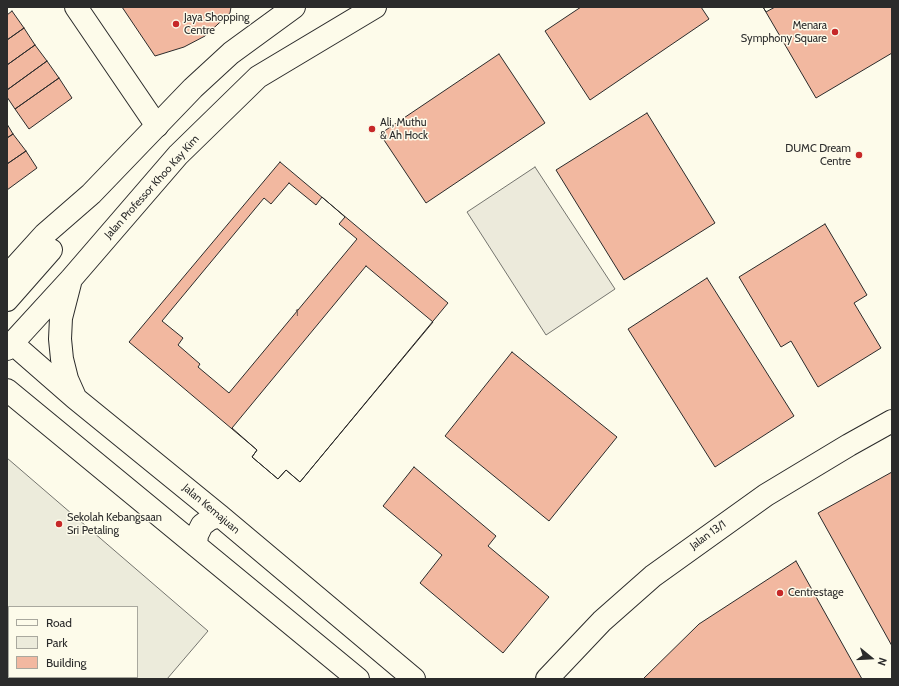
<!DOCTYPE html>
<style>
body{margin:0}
#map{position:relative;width:899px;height:686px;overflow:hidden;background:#fdfbea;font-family:Cabin,sans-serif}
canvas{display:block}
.frame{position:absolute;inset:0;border:8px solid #2b2b2b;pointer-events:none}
.legend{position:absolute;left:8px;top:606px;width:130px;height:72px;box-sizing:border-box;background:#fdfbea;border:1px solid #a9a89e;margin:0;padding:5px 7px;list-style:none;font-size:12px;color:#2b2b2b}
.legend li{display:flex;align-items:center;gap:8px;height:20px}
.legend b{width:20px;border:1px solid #a9a89e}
.north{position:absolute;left:851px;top:638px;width:40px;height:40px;-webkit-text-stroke:3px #fdfbea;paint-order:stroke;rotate:108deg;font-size:11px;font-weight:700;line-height:16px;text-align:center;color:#2b2b2b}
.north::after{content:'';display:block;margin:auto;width:14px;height:18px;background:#2b2b2b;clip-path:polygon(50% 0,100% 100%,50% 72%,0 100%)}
</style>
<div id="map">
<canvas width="899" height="686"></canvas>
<div class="frame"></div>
<ul class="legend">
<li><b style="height:5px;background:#fdfbea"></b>Road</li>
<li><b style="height:11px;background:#ecebdb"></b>Park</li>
<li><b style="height:11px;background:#f2b8a0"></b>Building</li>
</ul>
<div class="north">N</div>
</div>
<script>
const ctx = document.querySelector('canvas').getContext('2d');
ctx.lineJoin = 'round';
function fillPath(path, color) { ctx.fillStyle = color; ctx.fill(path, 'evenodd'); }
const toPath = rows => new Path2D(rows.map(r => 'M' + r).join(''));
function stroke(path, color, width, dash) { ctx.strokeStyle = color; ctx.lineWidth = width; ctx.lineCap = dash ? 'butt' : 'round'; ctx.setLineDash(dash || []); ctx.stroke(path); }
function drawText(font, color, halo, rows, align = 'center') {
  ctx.font = font + ' Cabin,sans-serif'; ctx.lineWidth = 3; ctx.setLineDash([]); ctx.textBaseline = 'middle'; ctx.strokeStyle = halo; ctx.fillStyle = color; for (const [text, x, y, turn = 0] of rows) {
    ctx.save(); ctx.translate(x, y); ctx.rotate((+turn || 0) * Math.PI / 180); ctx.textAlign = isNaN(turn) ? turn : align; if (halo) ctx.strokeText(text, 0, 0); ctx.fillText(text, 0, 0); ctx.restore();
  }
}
const green = toPath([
 [7,458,208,631,167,679,7,679,7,458],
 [9,607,137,607,137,677,9,677,9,607]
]);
fillPath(green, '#ecebdb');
stroke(green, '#74746e', 1);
const parking = toPath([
 [535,167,615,289,546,335,467,212,535,167]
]);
fillPath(parking, '#eceadb');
stroke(parking, '#74746e', 1);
const building = toPath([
 [122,7,231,7,230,13,205,36,184,47,155,56,122,7],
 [581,7,701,7,709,19,590,100,545,31,581,7],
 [763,7,892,7,892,53,816,98,763,7],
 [763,7,775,7,766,12,763,7],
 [12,11,24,28,7,40,7,15,12,11],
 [24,28,35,45,7,65,7,40,24,28],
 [35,45,47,61,7,90,7,65,35,45],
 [499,54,545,123,426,203,380,134,499,54],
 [47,61,59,78,15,109,7,97,7,90,47,61],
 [59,78,72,98,29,129,15,109,59,78],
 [647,113,715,223,624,280,556,170,647,113],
 [7,124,13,134,7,138,7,124],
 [13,134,26,151,7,164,7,138,13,134],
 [26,151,37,168,7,190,7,164,26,151],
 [280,162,448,303,300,482,286,470,278,479,252,457,257,450,129,342,280,162],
 [289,183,316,205,322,197,345,217,339,224,357,239,229,393,198,367,200,364,178,345,183,338,162,321,264,198,271,204,289,183],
 [825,224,867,295,854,303,881,348,818,387,791,341,781,347,739,277,825,224],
 [366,266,433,322,300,482,286,470,278,479,252,457,257,450,232,428,366,266],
 [707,278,794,416,715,467,628,329,707,278],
 [512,352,617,437,549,521,445,436,512,352],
 [414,467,496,536,488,546,549,597,503,653,420,583,442,555,383,506,414,467],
 [892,472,892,646,818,513,892,472],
 [796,561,862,679,643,679,699,624,796,561]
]);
fillPath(building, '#f2b8a0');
stroke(building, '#2b2b2b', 1);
const minor = toPath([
 [76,7,157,126],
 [547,679,602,621,653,576,766,495,849,445,892,421]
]);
const major = toPath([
 [7,276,45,234,91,194,193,88,231,53,294,7],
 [70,283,61,318,60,339,62,359,67,379,75,397],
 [7,300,51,250],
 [7,343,12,343,75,398,220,516,414,679],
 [7,349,71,279,178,155,258,77,375,7],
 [7,390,358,679],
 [196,545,197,535,202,525,210,519,220,516]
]);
stroke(minor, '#2b2b2b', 24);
stroke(major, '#2b2b2b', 24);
stroke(minor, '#fdfbea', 22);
stroke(major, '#fdfbea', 22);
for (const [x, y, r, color] of [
 [176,24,4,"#c62828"],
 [835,32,4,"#c62828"],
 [372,129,4,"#c62828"],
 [859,155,4,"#c62828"],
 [59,524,4,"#c62828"],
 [780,593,4,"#c62828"]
]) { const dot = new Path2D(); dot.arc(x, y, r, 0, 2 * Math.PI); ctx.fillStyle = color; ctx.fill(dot); stroke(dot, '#fdfbea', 1.5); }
drawText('9px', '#5d4e48', null, [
 ["1",297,313]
]);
drawText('11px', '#2b2b2b', '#fdfbea', [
 ["Jaya Shopping",184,18],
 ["Centre",184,31],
 ["Menara",827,26,"right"],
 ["Symphony Square",827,39,"right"],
 ["Ali, Muthu",380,123],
 ["& Ah Hock",380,136],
 ["DUMC Dream",851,149,"right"],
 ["Centre",851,162,"right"],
 ["Sekolah Kebangsaan",67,518],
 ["Sri Petaling",67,531],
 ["Centrestage",788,593]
], 'left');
drawText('11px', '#2b2b2b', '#fdfbea', [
 ["Jalan Professor Khoo Kay Kim",152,187,-48],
 ["Jalan Kemajuan",211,509,40],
 ["Jalan 13/1",708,535,-36]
]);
</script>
